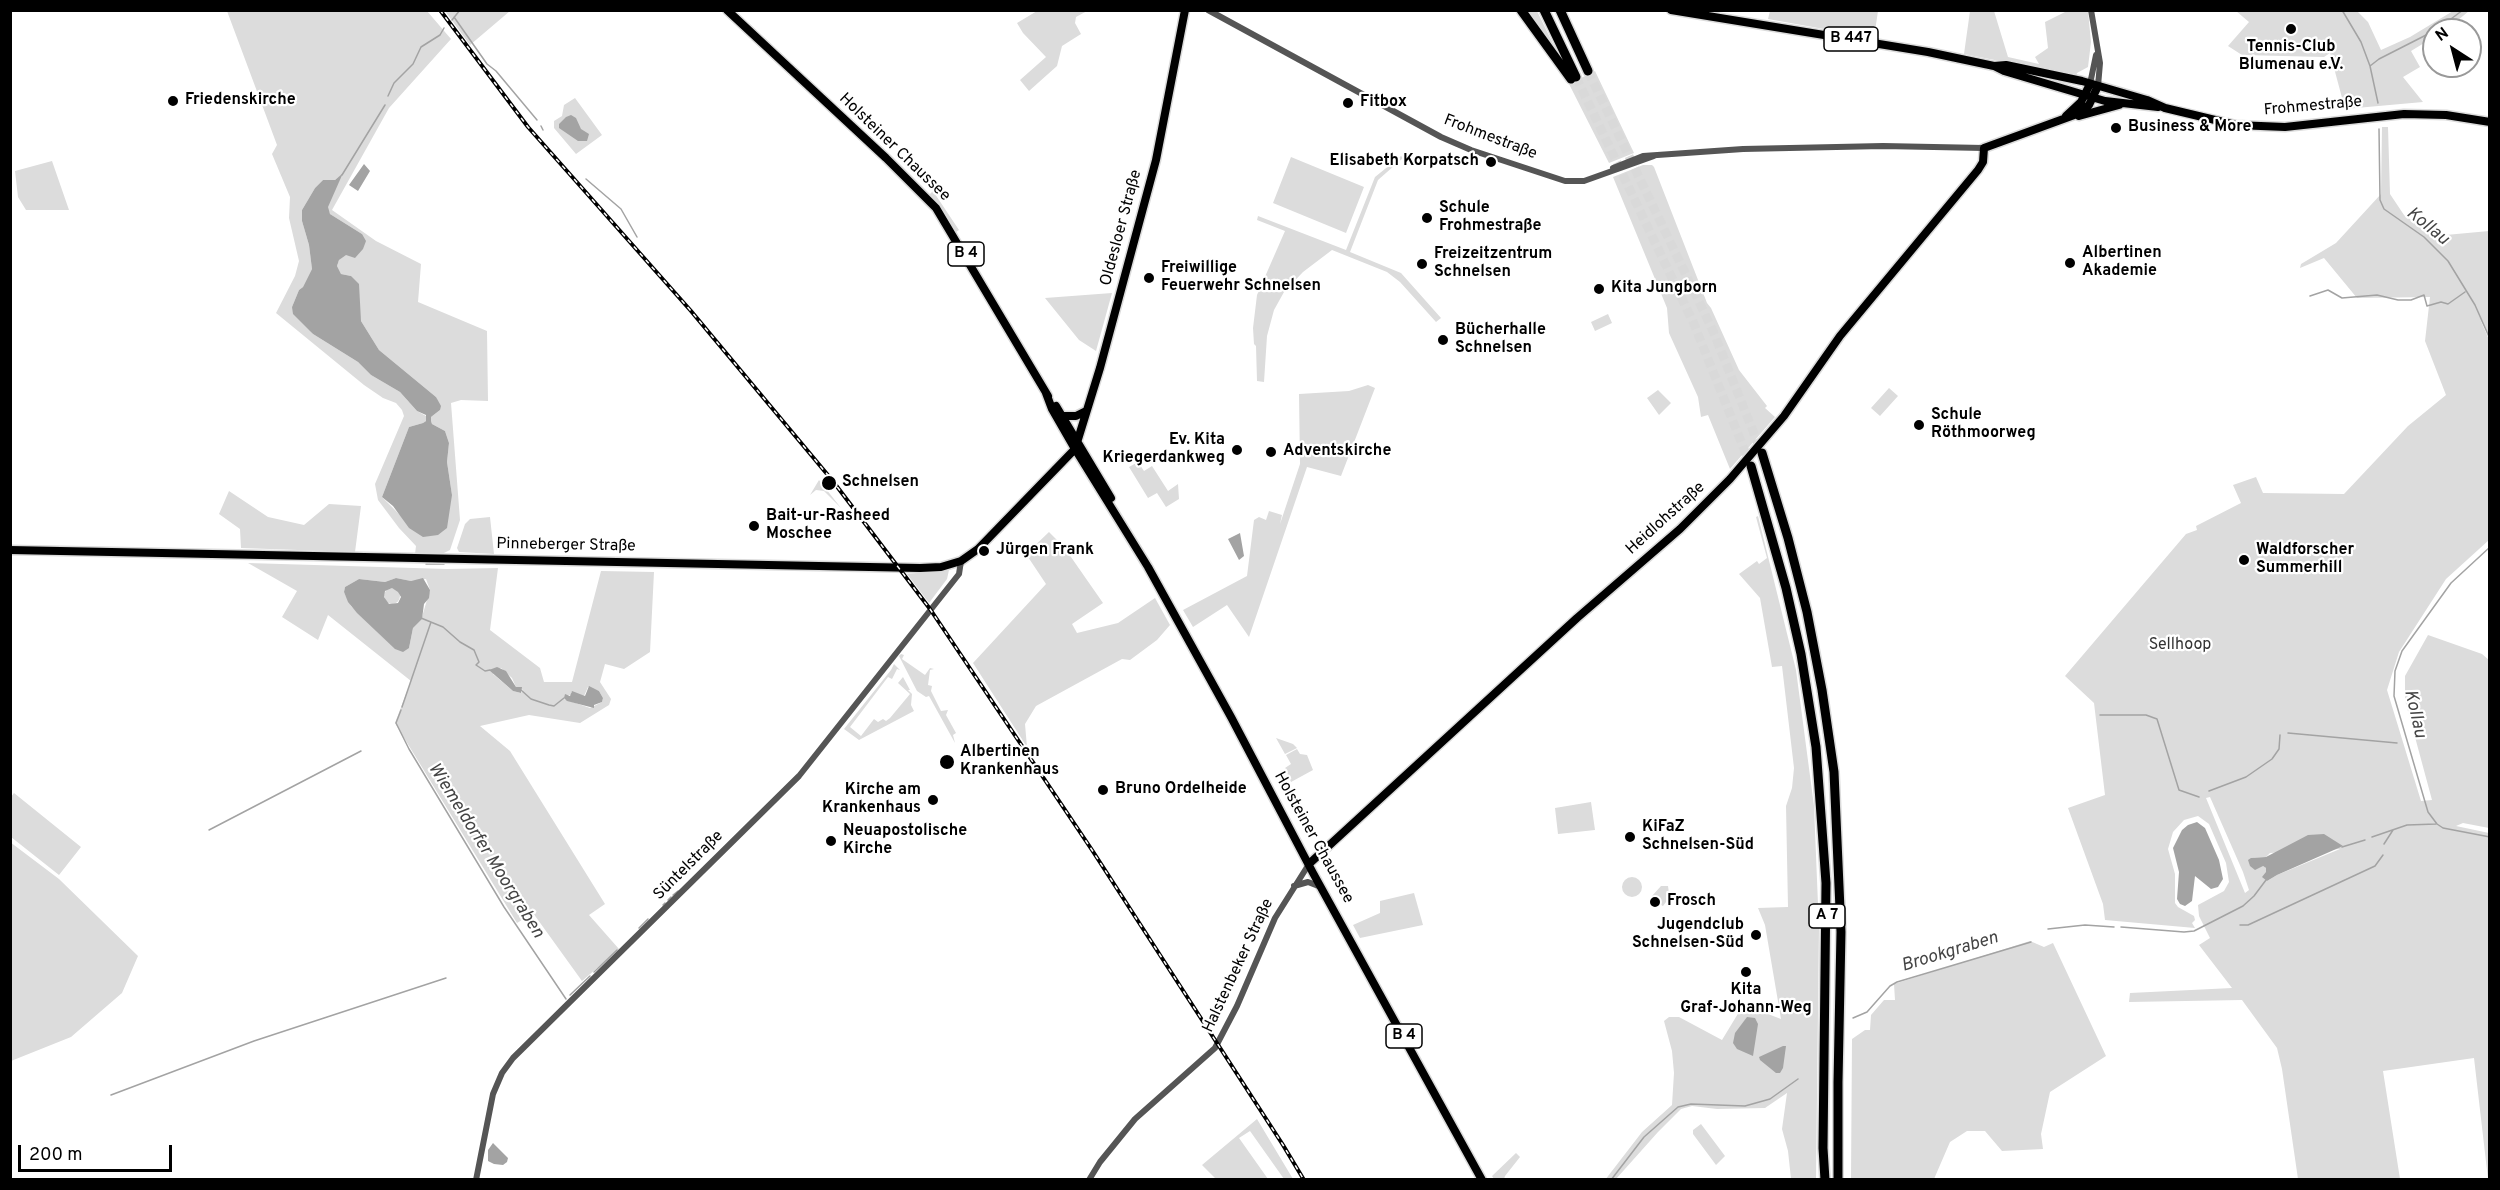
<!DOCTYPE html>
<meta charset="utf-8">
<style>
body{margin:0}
#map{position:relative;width:2500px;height:1190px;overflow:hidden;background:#fff;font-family:Overpass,sans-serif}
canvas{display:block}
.frame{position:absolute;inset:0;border:12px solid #000;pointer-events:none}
.north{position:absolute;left:2422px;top:18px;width:60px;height:60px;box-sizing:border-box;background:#fff;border:2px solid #999;border-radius:50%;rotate:324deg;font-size:16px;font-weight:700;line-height:24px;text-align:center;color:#000}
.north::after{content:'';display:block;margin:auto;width:21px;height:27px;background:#000;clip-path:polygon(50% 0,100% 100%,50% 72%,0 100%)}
.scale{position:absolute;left:18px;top:1145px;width:154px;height:27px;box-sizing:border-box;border:3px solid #000;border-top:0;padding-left:8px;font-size:18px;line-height:21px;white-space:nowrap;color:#000;-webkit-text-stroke:4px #fff;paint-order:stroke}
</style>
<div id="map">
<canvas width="2500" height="1190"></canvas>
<div class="frame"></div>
<div class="north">N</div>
<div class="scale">200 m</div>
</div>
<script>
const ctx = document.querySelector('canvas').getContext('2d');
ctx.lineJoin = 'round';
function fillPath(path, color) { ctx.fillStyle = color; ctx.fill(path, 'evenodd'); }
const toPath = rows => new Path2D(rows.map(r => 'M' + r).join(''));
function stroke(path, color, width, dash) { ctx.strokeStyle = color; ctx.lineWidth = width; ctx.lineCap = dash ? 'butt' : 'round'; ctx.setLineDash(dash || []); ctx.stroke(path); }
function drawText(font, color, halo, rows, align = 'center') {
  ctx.font = font + ' Overpass,sans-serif'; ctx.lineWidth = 4.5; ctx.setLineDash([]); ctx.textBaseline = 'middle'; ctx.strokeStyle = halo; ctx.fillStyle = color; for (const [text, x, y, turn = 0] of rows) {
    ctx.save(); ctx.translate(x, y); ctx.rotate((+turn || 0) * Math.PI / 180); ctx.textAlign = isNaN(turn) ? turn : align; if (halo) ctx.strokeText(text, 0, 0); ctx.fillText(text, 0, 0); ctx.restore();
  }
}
fillPath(toPath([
 [227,11,427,11,451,39,389,108,332,210,376,241,421,264,418,302,487,331,488,401,461,400,451,403,460,520,450,550,442,554,415,554,416,546,399,528,378,500,375,484,404,416,402,410,396,403,383,398,364,385,276,313,295,276,299,261,289,218,290,197,272,154,277,145],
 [342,174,327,207,330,214,362,234,339,260,337,266,341,274,351,276,361,321,379,350,436,397,440,410,431,417,431,421,432,424,445,431,449,443,447,462,452,495,401,516,382,497,409,427,423,423,426,421,426,416,417,411,400,392,371,375,358,362,313,334,292,307,299,290,303,287,312,269,309,245,302,221,302,210,315,188,323,180,335,180],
 [445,11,510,11,470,45],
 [1037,11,1087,11,1076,17,1075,23,1081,34,1062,46,1057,66,1029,91,1020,80,1046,57,1023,33,1017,23],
 [1525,11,1537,11,1562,62],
 [1770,11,1770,10,1878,11,1874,38,1768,19],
 [1970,11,1994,11,2008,57,2039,64,2035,57,2048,48,2045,22,2067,11,2088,11,2091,42,2088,67,2077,73,2076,76,1964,54],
 [2236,11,2357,11,2368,22,2381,50,2410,37,2453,11,2469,11,2446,30,2434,30,2434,37,2411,51,2420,67,2403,77,2423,102,2345,109,2330,53,2324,57,2242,55,2228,46,2249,22],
 [1595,71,1634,153,1609,163,1569,84],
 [575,98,602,135,576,154,554,128,554,121,562,116,564,105],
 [2382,127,2388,127,2390,194,2404,215,2435,236,2489,231,2489,336,2480,319,2490,342,2489,540,2446,579,2399,652,2387,690,2421,801,2432,800,2405,700,2405,676,2428,635,2482,654,2489,660,2489,828,2463,823,2456,826,2489,833,2489,1179,2488,1179,2474,1058,2383,1071,2400,1179,2298,1179,2282,1069,2277,1048,2242,1000,2129,1002,2130,993,2232,988,2199,945,2210,938,2199,916,2198,905,2224,891,2229,882,2226,863,2209,824,2198,816,2184,820,2173,832,2168,849,2175,874,2175,903,2178,907,2194,916,2195,920,2192,923,2195,928,2105,920,2103,904,2068,808,2105,795,2094,703,2065,676,2186,534,2197,530,2196,526,2241,503,2233,485,2256,477,2263,493,2344,494,2408,426,2446,395,2425,341,2430,297,2357,298,2324,258,2300,268,2301,264,2336,243,2381,194],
 [2210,797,2243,872,2249,890,2245,893,2206,798],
 [2340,849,2277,875,2267,881,2266,868,2251,858,2266,857,2270,853],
 [1401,156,1403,158,1378,180,1350,252,1401,273,1441,318,1436,322,1400,282,1387,272,1332,250,1303,272,1284,292,1274,310,1267,336,1264,382,1257,381,1256,346,1254,344,1253,328,1257,295,1285,231,1257,220,1258,216,1346,250,1375,177],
 [1291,157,1364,187,1346,233,1273,203],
 [52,161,69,210,26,210,18,197,15,171],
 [1643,165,1652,165,1654,167,1707,303,1711,308,1739,370,1767,406,1765,408,1775,417,1730,469,1708,415,1701,417,1698,397,1669,333,1667,308,1613,177],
 [933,191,959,230,956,232,929,195],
 [1112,293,1096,351,1079,340,1045,298],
 [1608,314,1612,323,1595,331,1591,322],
 [1368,385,1375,388,1341,476,1307,467,1249,637,1227,605,1193,627,1183,610,1247,576,1254,520,1259,517,1266,520,1269,511,1282,515,1280,524,1300,464,1299,394,1349,391],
 [1889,388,1898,396,1880,416,1871,408],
 [1658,390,1671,403,1659,415,1647,398],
 [1138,462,1144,471,1152,466,1168,491,1178,484,1179,499,1166,507,1157,493,1148,498,1129,467],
 [819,480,841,508,824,491,816,490,810,495],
 [229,491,268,517,304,525,329,504,361,506,355,552,241,548,240,529,219,514],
 [1758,516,1796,670,1814,806,1819,929,1816,1179,1791,1179,1788,1151,1782,1129,1787,1093,1765,1108,1717,1109,1692,1106,1681,1109,1658,1132,1616,1179,1605,1180,1642,1132,1672,1105,1674,1073,1672,1051,1664,1021,1669,1017,1679,1017,1722,1040,1742,1007,1747,1006,1781,1019,1765,925,1758,908,1788,907,1786,806,1792,788,1794,768,1782,666,1772,667,1760,598,1739,574,1757,561,1759,564,1767,558,1756,517],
 [490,517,494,554,459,552,457,548,465,524,470,519],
 [1049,532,1064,547,1103,603,1072,624,1077,633,1118,623,1155,598,1170,625,1157,640,1130,660,1122,659,1036,706,1025,724,1027,747,973,663,1046,584,1026,554],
 [248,563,447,569,498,568,490,630,540,668,544,682,572,682,601,571,654,572,650,652,624,669,605,664,600,682,611,699,609,705,580,723,529,715,480,726,510,751,605,904,589,915,619,949,582,981,533,913,517,923,395,723,411,681,328,615,318,640,282,617,297,591],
 [396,578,411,581,426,579,430,590,421,620,413,628,409,648,391,644,384,638,351,606,344,592,345,587,359,579,385,582],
 [501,668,512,678,516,687,523,690,521,693,513,691,493,674],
 [588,687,599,691,603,698,602,702,590,708,564,699,567,695,571,695,571,692,584,696],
 [949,570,947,579,929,603,907,574],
 '384 596a8 8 0 1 1 16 0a8 8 0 1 1-16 0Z',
 [901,654,904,655,902,659,925,675,930,668,934,669,930,670,928,685,932,686,931,691,941,711,948,710,946,715,956,733,953,735,955,743,929,696,926,697,917,691,899,656],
 [894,664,900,670,897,669,892,679,888,677,850,727,861,736,874,719,878,722,883,719,886,721,890,718,910,694,898,683,903,677,910,690,908,690,912,694,911,705,914,711,859,740,844,729,891,670],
 [1276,738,1293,744,1297,748,1285,754],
 [1297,749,1300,754,1307,755,1313,770,1291,782,1285,768,1291,764,1286,755],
 [14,793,81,847,59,875,11,837,11,797],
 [1591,802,1595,830,1558,834,1555,808],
 [10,842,59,879,138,956,122,993,71,1037,11,1061],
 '1622 887a10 10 0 1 1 20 0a10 10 0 1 1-20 0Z',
 [1661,886,1668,886,1669,893,1669,898,1663,906,1654,901,1652,896],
 [1414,893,1423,925,1360,938,1353,925,1380,913,1380,901],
 [2030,941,2044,947,2053,943,2106,1056,2050,1092,2041,1134,2043,1149,2002,1151,1985,1131,1967,1131,1950,1142,1934,1179,1851,1179,1852,1039,1865,1030,1870,1030,1871,1015,1884,1000,1895,1000,1894,984],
 [1257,1119,1293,1179,1284,1179,1250,1131,1239,1138,1268,1179,1216,1179,1202,1165],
 [1701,1124,1725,1156,1716,1165,1693,1134,1693,1130],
 [1516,1153,1520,1157,1505,1176,1504,1179,1494,1179,1492,1176]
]), '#dcdcdc');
fillPath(toPath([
 [571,115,576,118,581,129,589,134,587,141,578,141,559,128,559,124,566,117],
 [364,164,370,171,358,191,349,185],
 [343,173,328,207,330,214,362,234,366,241,363,249,355,258,346,255,339,260,337,266,341,274,351,276,359,284,361,321,379,350,436,397,441,406,440,410,431,417,431,421,432,424,445,431,449,443,447,462,452,495,447,528,438,535,423,537,409,528,393,506,382,497,409,427,423,423,426,421,426,415,417,411,400,392,371,375,358,362,313,334,293,314,292,307,299,290,303,287,312,269,309,245,302,221,302,210,315,188,323,180,335,180],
 [1240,533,1244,556,1239,560,1228,539],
 [396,578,411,581,423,578,430,590,429,598,424,604,422,619,413,628,409,648,403,652,395,649,357,613,348,602,344,592,345,587,359,579,385,582],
 [392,588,398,592,401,597,398,603,389,604,384,597,385,591],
 [497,667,506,671,516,687,522,687,521,693,513,691,489,670],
 [589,686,599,691,603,698,602,702,594,705,594,708,567,701,564,698,565,694,570,696,572,691,585,696],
 [2197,822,2205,828,2219,860,2223,879,2218,887,2211,889,2195,876,2192,901,2185,906,2180,904,2177,899,2179,872,2173,848,2182,830,2188,825],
 [2324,834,2343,846,2277,875,2267,881,2262,877,2266,872,2266,868,2263,866,2255,870,2250,866,2248,860,2251,858,2266,857,2308,835],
 [1747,1017,1755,1018,1758,1024,1753,1056,1737,1049,1733,1043,1735,1033],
 [1783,1046,1786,1046,1783,1068,1780,1073,1776,1073,1760,1060,1759,1057],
 [493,1143,508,1158,507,1162,503,1165,494,1164,488,1161,488,1150]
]), '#a3a3a3');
stroke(toPath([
 [2342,10,2361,42,2370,66,2378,103],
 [454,17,487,64,496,71,537,120],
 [452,20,460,10],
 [2436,30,2463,10],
 [2370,66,2379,59,2434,31],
 [388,96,394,83,413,64,421,47,440,35,444,28],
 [541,126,543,130],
 [2379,129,2380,200,2384,209,2424,237,2448,261,2475,305,2490,339],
 [342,175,385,105],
 [586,179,621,209,637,237],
 [2310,296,2328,290,2342,298,2377,295,2398,300,2411,300,2424,295,2427,306,2441,302,2448,304,2465,292],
 [2490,547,2451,583,2402,651,2395,671,2394,696,2428,812,2437,824,2443,828,2490,837],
 [426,564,444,564],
 [421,618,443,627,460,642,474,650,479,662,476,665,485,671,490,670],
 [521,690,531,699,549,705,554,706,564,698],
 [402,707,431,622],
 [401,710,396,723,409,749,504,907,566,999],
 [2100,715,2146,715,2157,719,2179,790,2199,797],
 [2288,733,2397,743],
 [2209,791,2246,777,2272,759,2279,749,2280,735],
 [209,830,361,751],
 [2372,837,2407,825,2436,824],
 [2384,844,2393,830],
 [2342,847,2365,840],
 [673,895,678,891],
 [668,900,671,897],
 [663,905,665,903],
 [2240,925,2248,925,2375,866,2383,855],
 [2121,927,2184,932,2194,931,2243,906,2254,896,2266,880],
 [639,928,648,919],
 [2048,929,2085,925,2114,927],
 [594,972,617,950],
 [570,995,590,976],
 [1853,1018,1867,1012,1890,986,1897,982,2031,942],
 [111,1095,254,1041,446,978],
 [1611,1180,1644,1137,1678,1107,1691,1104,1745,1106,1770,1099,1798,1079]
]), '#a3a3a3', 1.5);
stroke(toPath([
 [1588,71,1713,331,1761,451],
 [1576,77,1694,324,1750,464]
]), '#d9d9d9', 9, [9, 4.5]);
const major = toPath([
 [727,10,886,158,936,208,1048,396],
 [1671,10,1928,52,1994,66,2006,65,2082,81,2147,100,2165,108,2236,125,2285,127,2404,114,2446,115,2490,122],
 [1994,66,2004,71,2105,101,2158,107],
 [2066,116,2081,102,2090,84],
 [2079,116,2119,105],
 [1046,393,1052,409,1075,449,1148,567,1231,717,1313,873,1482,1180],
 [1056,406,1111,498],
 [1063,416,1076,416,1086,411],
 [10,550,920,568,941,567,961,561,978,549,1075,449,1100,368,1156,160,1185,10],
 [1310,863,1577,618,1680,529,1730,479,1784,416,1840,336,1978,170,1983,162,1984,148,2077,114,2089,105,2098,86]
]);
const highway = toPath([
 [1521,10,1571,79],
 [1544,10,1576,77],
 [1560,10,1588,71],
 [1762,453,1788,538,1807,612,1822,690,1834,772,1841,932,1838,1082,1838,1180],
 [1751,466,1786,588,1801,654,1816,747,1826,883,1823,1148,1825,1180]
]);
stroke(major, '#dbdbdb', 11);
stroke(highway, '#dbdbdb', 12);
stroke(toPath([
 [1208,10,1441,137,1471,150,1565,181,1584,181,1654,156],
 [2091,10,2100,63,2098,86],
 [2090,84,2096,55],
 [1613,168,1643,156,1743,149,1883,146,1984,148],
 [1294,886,1308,882,1321,887],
 [476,1180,493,1094,502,1073,513,1058,799,776,959,574,961,561],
 [1089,1180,1100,1162,1135,1119,1215,1048,1237,1006,1275,918,1309,864]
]), '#555', 6);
stroke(major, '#000', 8);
stroke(highway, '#000', 9);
const rail = toPath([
 [440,10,528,127,691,311,832,480,930,609,1092,850,1283,1145,1304,1180]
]);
stroke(rail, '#000', 4);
stroke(rail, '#fff', 1.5, [4.5]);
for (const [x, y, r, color] of [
 [2291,29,6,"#000"],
 [173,101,6,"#000"],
 [1348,103,6,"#000"],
 [2116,128,6,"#000"],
 [1491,162,6,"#000"],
 [1427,218,6,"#000"],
 [2070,263,6,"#000"],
 [1422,264,6,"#000"],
 [1149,278,6,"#000"],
 [1599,289,6,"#000"],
 [1443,340,6,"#000"],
 [1919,425,6,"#000"],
 [1237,450,6,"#000"],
 [1271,452,6,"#000"],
 [829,483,8,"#000"],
 [754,526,6,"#000"],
 [984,551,6,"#000"],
 [2244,560,6,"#000"],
 [947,762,8,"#000"],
 [1103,790,6,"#000"],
 [933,800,6,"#000"],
 [1630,837,6,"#000"],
 [831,841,6,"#000"],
 [1655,902,6,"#000"],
 [1756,935,6,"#000"],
 [1746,972,6,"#000"]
]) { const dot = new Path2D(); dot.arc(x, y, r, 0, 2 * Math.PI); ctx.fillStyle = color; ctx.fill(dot); stroke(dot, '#fff', 2); }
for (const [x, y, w] of [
 [1851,39,54],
 [966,254,36],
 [1827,916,36],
 [1404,1036,36]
]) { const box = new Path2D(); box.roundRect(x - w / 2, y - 12, w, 24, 4.5); ctx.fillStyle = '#fff'; ctx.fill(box); stroke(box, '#000', 1.5); }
drawText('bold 15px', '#000', null, [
 ["B 447",1851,39],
 ["B 4",966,254],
 ["A 7",1827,916],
 ["B 4",1404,1036]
]);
drawText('bold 16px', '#000', '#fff', [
 ["Tennis-Club",2291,48,"center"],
 ["Blumenau e.V.",2291,66,"center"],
 ["Friedenskirche",185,101],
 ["Fitbox",1360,103],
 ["Business & More",2128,128],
 ["Elisabeth Korpatsch",1479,162,"right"],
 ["Schule",1439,209],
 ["Frohmestraße",1439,227],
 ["Albertinen",2082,254],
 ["Akademie",2082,272],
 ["Freizeitzentrum",1434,255],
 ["Schnelsen",1434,273],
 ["Freiwillige",1161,269],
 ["Feuerwehr Schnelsen",1161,287],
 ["Kita Jungborn",1611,289],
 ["Bücherhalle",1455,331],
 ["Schnelsen",1455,349],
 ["Schule",1931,416],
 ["Röthmoorweg",1931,434],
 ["Ev. Kita",1225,441,"right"],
 ["Kriegerdankweg",1225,459,"right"],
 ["Adventskirche",1283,452],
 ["Schnelsen",842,483],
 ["Bait-ur-Rasheed",766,517],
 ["Moschee",766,535],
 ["Jürgen Frank",996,551],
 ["Waldforscher",2256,551],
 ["Summerhill",2256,569],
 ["Albertinen",960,753],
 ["Krankenhaus",960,771],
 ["Bruno Ordelheide",1115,790],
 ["Kirche am",921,791,"right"],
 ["Krankenhaus",921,809,"right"],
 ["KiFaZ",1642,828],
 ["Schnelsen-Süd",1642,846],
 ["Neuapostolische",843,832],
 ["Kirche",843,850],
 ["Frosch",1667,902],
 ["Jugendclub",1744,926,"right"],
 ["Schnelsen-Süd",1744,944,"right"],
 ["Kita",1746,991,"center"],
 ["Graf-Johann-Weg",1746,1009,"center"]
], 'left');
drawText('16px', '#000', '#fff', [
 ["Frohmestraße",2313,107,-5],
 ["Frohmestraße",1490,138,21],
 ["Holsteiner Chaussee",894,148,44],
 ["Oldesloer Straße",1122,228,-75],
 ["Heidlohstraße",1666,519,-42],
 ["Pinneberger Straße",566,546,1],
 ["Holsteiner Chaussee",1313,838,61],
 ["Süntelstraße",689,866,-45],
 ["Halstenbeker Straße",1239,966,-65]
]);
drawText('16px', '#333', '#fff', [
 ["Sellhoop",2180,646]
]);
drawText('italic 18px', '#444', '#fff', [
 ["Kollau",2427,227,39],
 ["Kollau",2414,714,77],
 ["Wiemeldorfer Moorgraben",485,851,58],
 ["Brookgraben",1950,953,-17]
]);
</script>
